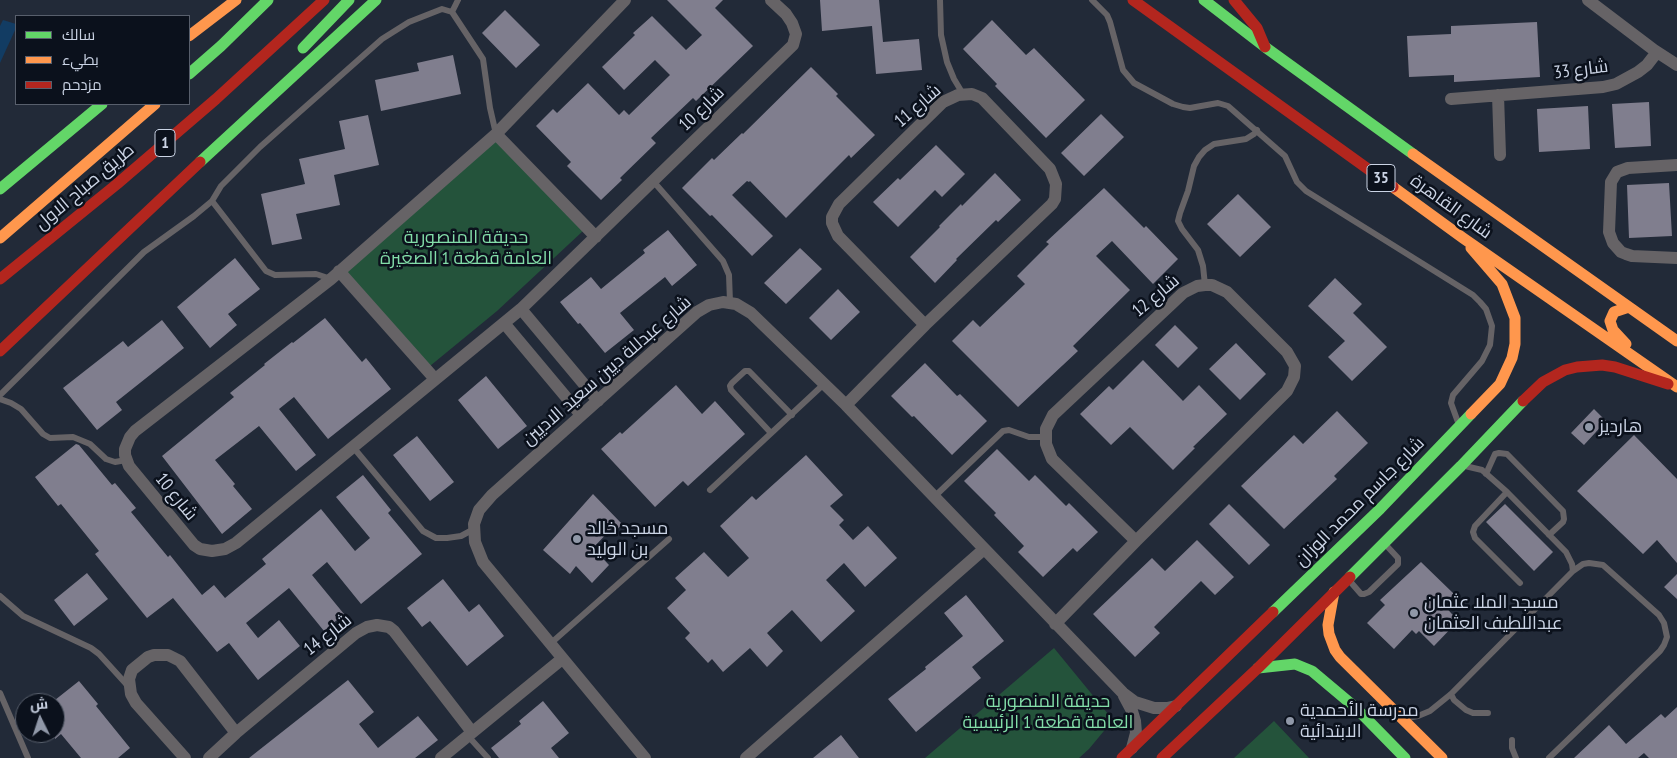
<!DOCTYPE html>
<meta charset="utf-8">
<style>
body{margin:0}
#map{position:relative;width:1677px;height:758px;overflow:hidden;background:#222a38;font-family:"PT Sans Narrow",Cairo,sans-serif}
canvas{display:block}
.legend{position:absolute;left:15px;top:15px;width:175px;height:90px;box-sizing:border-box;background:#0b111c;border:1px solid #585f6c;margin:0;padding:6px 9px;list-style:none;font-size:15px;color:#cbd4e5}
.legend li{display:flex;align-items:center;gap:10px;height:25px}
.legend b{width:25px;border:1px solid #585f6c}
.north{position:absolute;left:15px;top:693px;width:50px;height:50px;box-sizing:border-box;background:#0b111c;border:1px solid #585f6c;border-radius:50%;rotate:356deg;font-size:14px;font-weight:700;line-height:20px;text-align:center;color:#cbd4e5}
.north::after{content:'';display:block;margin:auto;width:18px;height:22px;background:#9098a8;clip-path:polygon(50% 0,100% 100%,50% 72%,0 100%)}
</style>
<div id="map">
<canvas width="1677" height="758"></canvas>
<ul class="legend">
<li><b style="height:6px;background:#63d668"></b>سالك</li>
<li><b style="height:6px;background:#ff974d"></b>بطيء</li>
<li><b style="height:6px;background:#b3261e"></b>مزدحم</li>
</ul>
<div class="north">ش</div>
</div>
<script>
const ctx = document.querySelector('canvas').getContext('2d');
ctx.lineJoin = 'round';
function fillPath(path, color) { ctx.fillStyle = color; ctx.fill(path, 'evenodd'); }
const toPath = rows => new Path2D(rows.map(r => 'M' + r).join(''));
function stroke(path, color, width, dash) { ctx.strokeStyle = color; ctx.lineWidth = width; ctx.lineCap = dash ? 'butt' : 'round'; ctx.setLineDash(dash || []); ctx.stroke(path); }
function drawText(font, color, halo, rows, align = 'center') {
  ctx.font = font + ' "PT Sans Narrow",Cairo,sans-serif'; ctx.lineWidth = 5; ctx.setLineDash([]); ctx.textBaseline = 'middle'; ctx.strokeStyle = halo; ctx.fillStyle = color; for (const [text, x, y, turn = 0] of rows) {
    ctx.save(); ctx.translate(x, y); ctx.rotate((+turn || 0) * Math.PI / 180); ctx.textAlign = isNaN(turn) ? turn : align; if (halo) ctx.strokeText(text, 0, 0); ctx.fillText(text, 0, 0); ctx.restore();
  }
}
fillPath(toPath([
 [491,134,583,231,497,311,430,366,344,271],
 [1054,648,1113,720,1089,749,1079,758,925,758],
 [1274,721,1309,758,1234,758]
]), '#24533b');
fillPath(toPath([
 [3,20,16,24,16,28,0,63,0,26]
]), '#123c63');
fillPath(toPath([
 [667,0,723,0,715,8,753,46,696,101,693,98,651,138,656,143,620,178,622,180,601,200,567,166,571,162,536,126,553,109,557,113,588,83,619,115,624,110,629,115,670,75,655,60,624,90,602,67,635,35,633,33,652,16,686,50,702,35],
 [820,0,879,0,883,42,919,39,922,70,876,74,872,26,822,31],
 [505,10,540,45,516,68,482,33],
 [992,20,1026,55,1034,48,1085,100,1046,138,995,86,997,84,963,49],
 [1537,22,1540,77,1454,82,1454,75,1409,77,1407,36,1451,34,1451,26],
 [453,55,461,94,381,111,375,80,419,71,417,63],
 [811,67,838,94,836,96,875,135,851,158,849,155,786,218,750,181,749,182,747,181,732,195,773,236,752,256,712,215,710,216,682,188,712,158,714,160,742,133,743,134],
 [1649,102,1651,146,1615,148,1612,104],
 [1588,106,1590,149,1539,152,1537,109],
 [1101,114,1124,137,1084,176,1061,153],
 [368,115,379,165,334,175,340,205,296,214,302,239,272,245,261,194,305,184,299,159,345,149,339,121],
 [936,145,965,174,942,197,935,190,898,227,873,202,898,178,900,180],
 [995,173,1021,200,998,222,996,220,956,259,957,260,935,283,910,257,940,227,939,226,961,204,962,206],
 [1669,183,1672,236,1629,238,1627,185],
 [1104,188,1144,228,1146,226,1178,259,1153,284,1112,241,1096,256,1130,290,1073,346,1078,351,1018,407,952,341,973,320,980,327,1025,284,1017,276,1049,244,1046,242],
 [1238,194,1271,227,1240,257,1207,224],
 [668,230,697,265,672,286,665,277,620,313,634,330,605,353,580,323,578,324,560,302,591,277,601,289,645,253,643,250],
 [800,248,822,269,786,304,764,283],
 [235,258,260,289,228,314,237,325,210,348,177,307],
 [1335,278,1362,304,1353,313,1387,347,1352,381,1328,357,1345,341,1308,306],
 [838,289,860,312,831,340,809,318],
 [325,318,362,362,366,358,391,389,328,439,294,397,279,409,316,455,296,471,259,426,215,460,235,484,233,486,252,509,222,534,162,456,234,397,230,393,265,365,264,364,292,342,293,343],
 [162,320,184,348,116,402,122,410,97,430,63,388,123,341,128,347],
 [1175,325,1198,348,1178,368,1155,345],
 [1236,343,1266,374,1240,400,1209,369],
 [1143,360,1183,401,1199,385,1227,414,1193,447,1195,448,1173,470,1130,427,1111,445,1080,414,1109,386,1113,390],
 [925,363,957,396,960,394,987,421,952,455,914,416,912,417,891,396],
 [486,376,527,426,498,449,458,400],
 [676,385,702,414,715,401,745,434,688,486,683,481,655,507,601,449,620,432,622,434],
 [1594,409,1606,421,1584,445,1571,433],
 [1337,411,1368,443,1334,476,1337,479,1284,529,1241,486,1294,435,1303,444],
 [1634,435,1677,479,1677,563,1657,540,1643,554,1577,491],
 [417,436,454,482,430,501,393,455],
 [76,444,79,445,112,485,115,483,136,508,131,512,168,557,170,555,202,595,214,585,225,598,266,564,262,559,321,509,355,551,370,538,336,497,363,475,391,510,388,513,422,554,361,604,327,562,312,575,344,614,324,631,289,588,246,623,258,638,279,620,300,646,258,680,229,643,217,652,173,598,147,618,95,554,99,551,61,504,58,506,35,477],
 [997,449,1029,481,1035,475,1066,506,1069,503,1098,532,1077,552,1073,548,1043,577,1018,552,1024,546,994,515,996,513,964,481],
 [806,455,843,495,830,506,844,520,839,525,853,540,868,526,897,558,865,587,844,563,826,580,855,611,821,642,792,610,767,633,783,651,767,667,750,648,723,672,712,659,708,663,685,638,690,633,667,608,686,590,675,578,704,552,728,577,749,558,720,526,752,496,756,500],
 [593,494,622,524,616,531,612,528,593,548,609,565,592,583,576,566,570,574,543,550],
 [1229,504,1270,545,1249,565,1209,524],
 [1505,504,1553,552,1534,571,1486,522],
 [1197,540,1234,577,1215,595,1201,581,1154,627,1160,633,1135,657,1093,614,1152,558,1165,571],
 [1421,562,1454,594,1444,605,1458,621,1434,646,1419,631,1416,634,1412,630,1394,649,1367,623,1385,605,1380,600],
 [87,573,108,599,74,626,54,600],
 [1677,574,1677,599,1664,587],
 [443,579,469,612,479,604,504,636,467,666,430,621,422,627,407,608],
 [966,595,1004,641,972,667,981,678,916,732,888,699,926,669,925,667,963,636,944,613],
 [348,680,374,712,359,724,378,748,418,716,438,740,415,758,249,758],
 [79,681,98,704,96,706,130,748,118,758,81,758,61,734,55,739,55,700],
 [543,701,569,733,551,748,559,758,499,758,491,748,521,724,519,721],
 [1677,707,1677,758,1649,758,1644,753,1638,758,1574,758,1609,725,1626,744,1661,714,1665,718],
 [841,735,859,758,813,758]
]), '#807e8e');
stroke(toPath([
 [940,0,941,35,947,62,954,79,963,94],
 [1092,0,1107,15,1110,22,1123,70,1134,83,1173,104,1183,107,1190,108,1218,103,1228,106,1285,156,1297,182,1306,191,1473,295,1480,302,1486,309,1492,326,1490,345,1482,361,1453,395,1451,403,1459,425],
 [452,12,458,0],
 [653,181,723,261,729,275,730,302],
 [212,201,266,271,275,275,316,274,331,279],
 [1205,285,1203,266,1198,250,1182,229,1178,221,1180,213,1188,191,1194,166,1199,157,1205,150,1214,144,1246,139,1254,134,1257,130],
 [0,395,144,252,194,216,212,201,221,186,260,147,382,39,409,22,442,9,452,12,483,59,490,108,496,134],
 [0,399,11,403,21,409,43,434,50,438,73,437,90,444,106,459,115,462,126,460],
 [771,433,731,390,730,386,732,383,745,371,749,371,792,415],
 [353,447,423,531,436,538,447,538,461,536,474,529],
 [1465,466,1482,470,1507,492,1566,552,1572,564,1573,571],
 [1486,474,1495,454,1499,453,1507,454,1563,511,1564,519,1563,522,1549,535],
 [710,490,824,384],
 [1507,492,1475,526,1473,532,1475,538,1520,583],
 [933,498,1003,431,1009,430,1029,437,1045,437],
 [1348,579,1361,594,1364,594,1369,592,1398,564,1398,558,1385,544],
 [0,596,23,616,91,648,99,654,128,686],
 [550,644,669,539],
 [0,693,28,758],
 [1451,694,1454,700,1466,710,1473,713,1488,713],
 [1407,718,1418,716,1430,711,1451,694,1573,571,1583,564,1589,563,1603,565,1659,615,1664,623,1667,637,1664,645,1660,651,1549,758],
 [468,736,488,758],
 [1512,740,1512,748,1516,758]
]), '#666366', 6);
stroke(toPath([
 [625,0,496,134,331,279,135,431,130,437,125,449,125,455,129,466,194,545,200,549,212,551,225,549,236,543,521,309,793,45,796,34,792,23,786,14,771,0],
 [1588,0,1654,50,1677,65],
 [1498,95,1500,155],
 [1451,99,1603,87,1616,84,1638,72,1647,65,1657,52],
 [496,134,596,237],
 [1677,165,1628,168,1617,172,1611,182,1609,232,1613,243,1621,252,1626,254,1632,256,1677,258],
 [339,271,435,379],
 [1205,285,1212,285,1227,292,1287,352,1295,366,1294,377,1287,391,1136,541,1052,459,1046,444,1046,429,1053,415,1183,293,1197,286,1205,285],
 [521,309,598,401],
 [504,323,581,415],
 [846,405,925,325,1052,204,1055,199,1056,184,1050,169,982,98,972,94,958,95,943,102,839,204,832,217,832,223,838,236,925,325],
 [1055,624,1136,541],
 [1124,696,1132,711,1135,721,1136,733,1132,748],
 [185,758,136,703,131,694,129,679,132,670,148,657,154,655,168,655,180,661,236,733],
 [209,758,236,733,356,633,367,627,377,625,389,627,394,631,472,732],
 [441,758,562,659],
 [645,758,483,562,475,542,474,524,479,510,492,495,697,312,709,305,723,302,736,304,751,313,846,405,1123,693,1135,702,1154,708,1167,708,1176,706],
 [746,758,983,550]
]), '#666366', 12);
stroke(toPath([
 [1204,0,1265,47,1413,154],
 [303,48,349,0],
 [189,74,221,46,268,0],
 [200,162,376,0],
 [0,189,102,104],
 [1350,577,1461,466,1523,401],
 [1273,612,1380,509,1471,414],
 [1258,668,1295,664,1312,671,1356,708,1405,758]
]), '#63d668', 11);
stroke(toPath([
 [189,36,236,0],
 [1413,154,1677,341],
 [1393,187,1463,238,1677,387],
 [0,238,155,104],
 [1471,248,1502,284,1515,318,1515,344,1512,358,1500,384,1471,414],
 [1626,344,1613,330,1610,321,1614,312,1629,307],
 [1334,592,1328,625,1329,634,1335,650,1340,657,1442,758]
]), '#ff974d', 11);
stroke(toPath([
 [1133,0,1393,187],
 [1234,0,1257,28,1265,47],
 [0,279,117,184,216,99,324,0],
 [0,351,200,162],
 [1523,401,1543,382,1565,370,1577,367,1602,365,1615,367,1668,384],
 [1122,758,1273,612],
 [1162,758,1258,668,1350,577]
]), '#b3261e', 11);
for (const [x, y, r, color] of [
 [1589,427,5,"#9098a8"],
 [577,539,5,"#9098a8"],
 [1414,613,5,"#9098a8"],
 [1290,721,5,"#9098a8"]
]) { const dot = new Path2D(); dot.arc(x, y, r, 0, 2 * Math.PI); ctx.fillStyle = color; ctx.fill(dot); stroke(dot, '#0b111c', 2); }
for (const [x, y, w] of [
 [165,143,20],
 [1381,178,28]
]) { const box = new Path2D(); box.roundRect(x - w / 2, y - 13.5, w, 27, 4); ctx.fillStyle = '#0b111c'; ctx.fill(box); stroke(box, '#cbd4e5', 1); }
drawText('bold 16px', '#cbd4e5', null, [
 ["1",165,143],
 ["35",1381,178]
]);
drawText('18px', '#cbd4e5', '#0b111c', [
 ["شارع 33",1581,70,-7],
 ["شارع 11",918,106,-41],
 ["شارع 10",702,109,-44],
 ["طريق صباح الاول",85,187,-40],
 ["شارع القاهرة",1451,207,36],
 ["شارع 12",1156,296,-40],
 ["شارع عبدللة ديين سعيد الاديين",607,371,-41],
 ["شارع 10",176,497,51],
 ["شارع جاسم محمد الوزان",1360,502,-45],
 ["شارع 14",328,635,-38]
]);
drawText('18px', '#83dea9', '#0b111c', [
 ["حديقة المنصورية",466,238],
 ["العامة قطعة 1 الصغيرة",466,259],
 ["حديقة المنصورية",1048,702],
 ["العامة قطعة 1 الرئيسية",1048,723]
]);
drawText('18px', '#cbd4e5', '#0b111c', [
 ["هارديز",1599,427],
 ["مسجد خالد",587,529],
 ["بن الوليد",587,550],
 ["مسجد الملا عثمان",1424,603],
 ["عبداللطيف العثمان",1424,624],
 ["مدرسة الأحمدية",1300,711],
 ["الابتدائية",1300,732]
], 'left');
</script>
